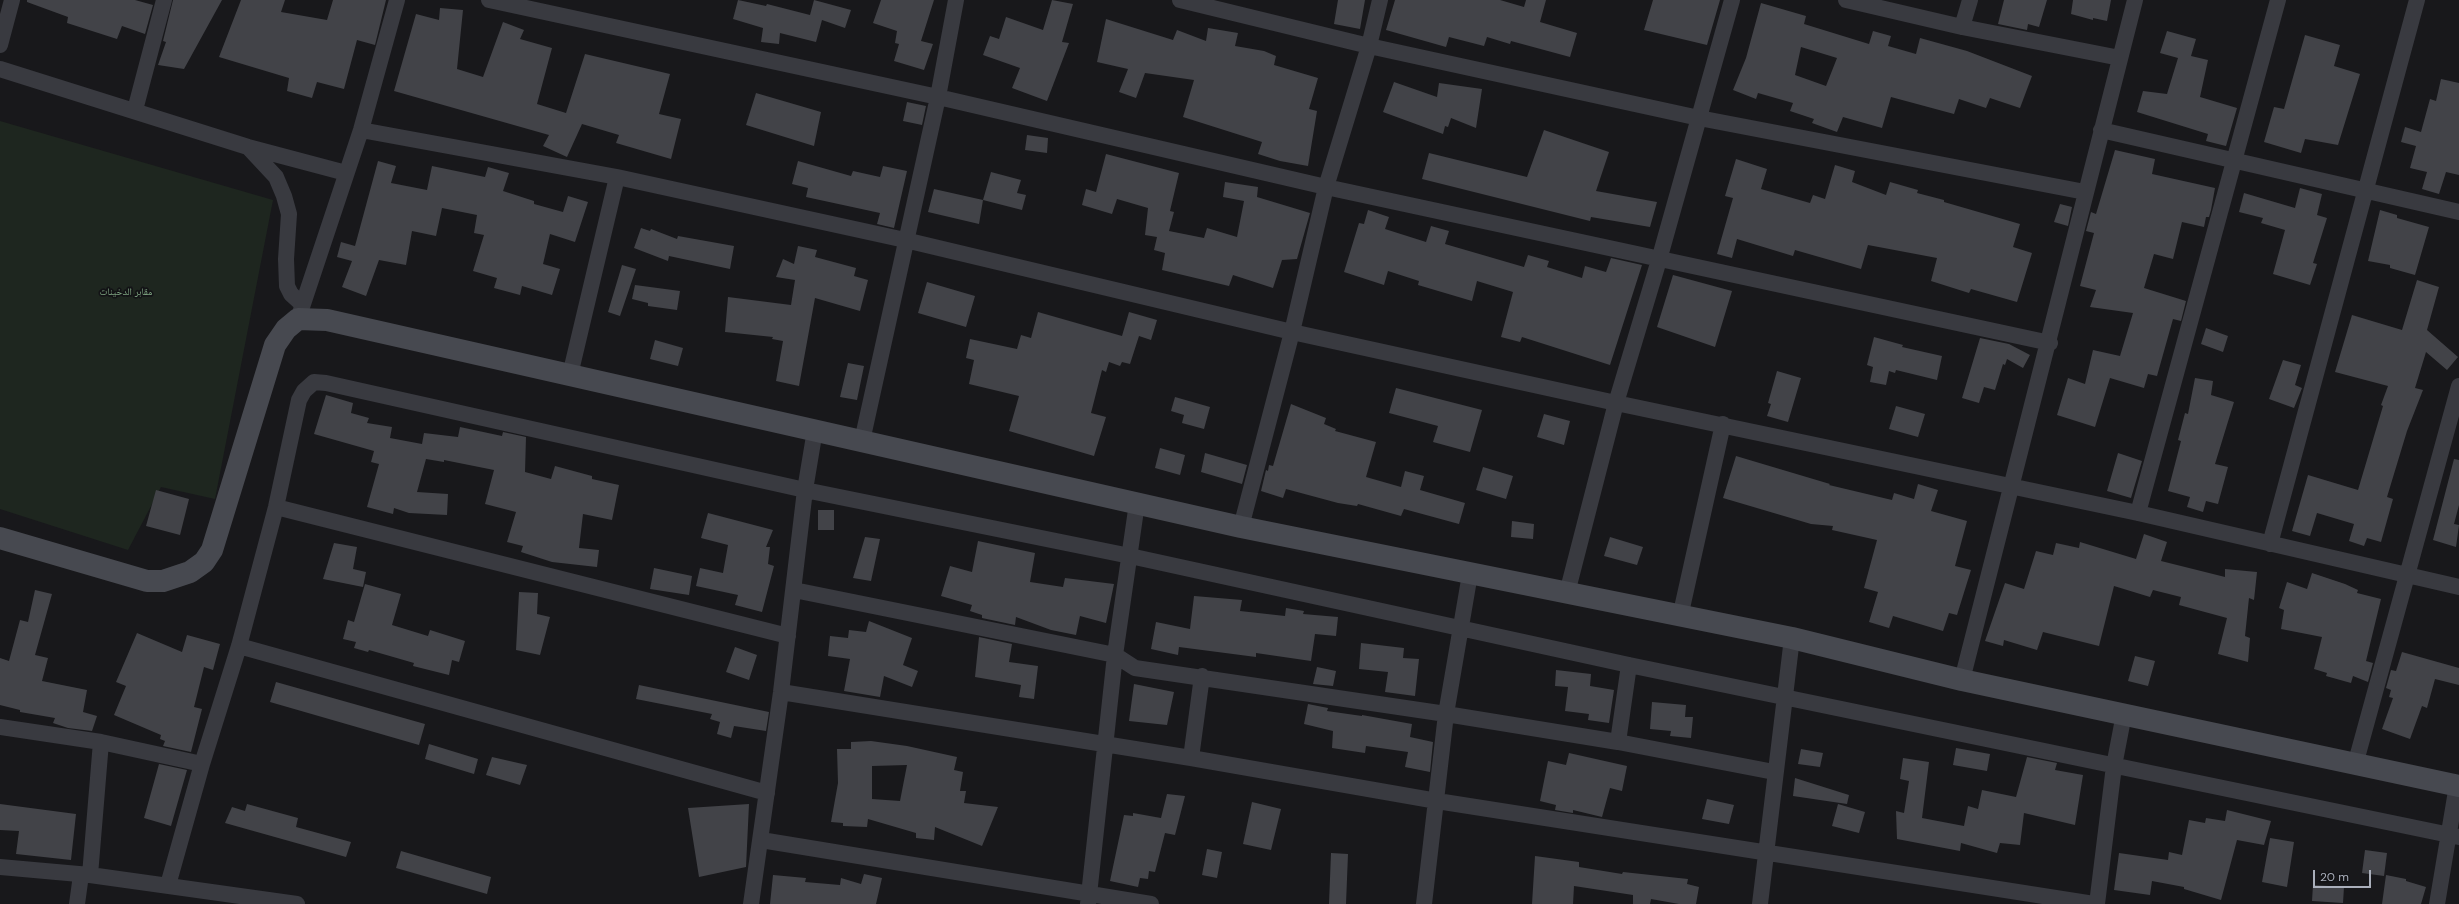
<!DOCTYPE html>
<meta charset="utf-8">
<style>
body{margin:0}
#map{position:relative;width:2459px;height:904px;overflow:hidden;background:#18181b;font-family:"DM Sans",sans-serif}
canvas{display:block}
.scale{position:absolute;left:2313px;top:870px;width:58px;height:18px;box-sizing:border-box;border:2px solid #aaafbb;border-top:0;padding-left:5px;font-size:12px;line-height:14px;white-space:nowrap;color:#aaafbb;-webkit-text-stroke:3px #131316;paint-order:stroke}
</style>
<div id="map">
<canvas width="2459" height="904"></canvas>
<div class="scale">20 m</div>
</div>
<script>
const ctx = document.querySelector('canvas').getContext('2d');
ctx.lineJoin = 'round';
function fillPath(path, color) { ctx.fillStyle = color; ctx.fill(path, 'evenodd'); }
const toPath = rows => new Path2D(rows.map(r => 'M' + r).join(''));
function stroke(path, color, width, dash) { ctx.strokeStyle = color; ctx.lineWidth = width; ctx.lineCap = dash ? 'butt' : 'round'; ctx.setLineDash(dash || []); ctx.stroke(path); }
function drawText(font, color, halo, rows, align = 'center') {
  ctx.font = font + ' "DM Sans","Noto Naskh Arabic",sans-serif'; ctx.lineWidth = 3.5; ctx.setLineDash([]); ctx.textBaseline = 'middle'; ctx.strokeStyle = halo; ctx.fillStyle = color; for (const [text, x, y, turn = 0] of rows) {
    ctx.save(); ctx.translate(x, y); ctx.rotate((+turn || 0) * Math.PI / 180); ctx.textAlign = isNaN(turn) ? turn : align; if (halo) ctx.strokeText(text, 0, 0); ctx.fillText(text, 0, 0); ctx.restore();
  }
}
fillPath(toPath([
 [0,121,273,200,215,499,161,487,128,550,0,509]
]), '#1e261f');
fillPath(toPath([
 [27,0,135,0,153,5,145,34,122,26,117,39,67,23,68,17,27,2],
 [173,0,222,0,184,69,158,65,166,42,163,41],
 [241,0,285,0,281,12,327,20,333,0,386,0,375,45,357,40,344,89,317,82,312,98,287,91,289,78,219,57],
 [738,0,766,6,767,4,810,15,814,0,851,10,845,28,822,20,816,42,780,33,779,44,761,42,763,28,733,19],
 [881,0,934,0,921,41,933,44,924,70,894,61,899,44,895,43,897,31,873,23],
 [1052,0,1073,4,1062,42,1069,43,1047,101,1012,88,1020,68,983,55,990,36,999,39,1006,17,1043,30],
 [1338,0,1365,0,1360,29,1334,24],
 [1395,0,1500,0,1524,7,1526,0,1546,0,1540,22,1577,33,1570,57,1511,41,1510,44,1487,37,1484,46,1449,37,1446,47,1386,30],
 [1653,0,1720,0,1707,45,1644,30],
 [2004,0,2047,0,2039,27,2028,24,2027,30,1998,24],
 [2073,0,2111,0,2107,21,2093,18,2093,20,2071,14],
 [1761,3,1806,16,1804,24,1869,44,1873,31,1891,36,1888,46,1916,54,1920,38,1967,51,2032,76,2020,108,1990,98,1986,108,1959,99,1954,114,1891,97,1882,128,1843,117,1837,132,1812,123,1814,119,1790,111,1793,103,1758,93,1756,99,1733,90,1746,58],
 [1801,47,1837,58,1826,86,1795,75],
 [440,8,463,10,457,69,483,77,503,22,524,30,520,39,552,48,537,104,566,113,585,54,670,74,659,114,681,119,671,159,616,143,619,135,582,124,567,157,543,146,549,135,394,91,416,14,439,20],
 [1106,19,1173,40,1177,30,1206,41,1208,28,1238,33,1235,46,1264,51,1276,56,1274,65,1318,78,1309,109,1317,111,1308,166,1280,161,1258,154,1262,142,1183,117,1194,80,1145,73,1136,98,1119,92,1128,69,1097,62],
 [2167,31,2196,39,2191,56,2208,60,2200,97,2237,108,2226,146,2206,141,2208,134,2137,112,2143,91,2167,94,2178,58,2160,53],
 [2305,35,2340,45,2334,66,2360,74,2338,145,2305,139,2301,153,2264,142,2274,107,2284,109],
 [2441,79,2459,83,2459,175,2446,172,2439,194,2422,189,2427,172,2410,168,2416,146,2401,142,2405,127,2421,132,2430,99,2436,101],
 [1394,82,1437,97,1439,83,1482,89,1476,128,1451,118,1448,127,1445,126,1443,134,1383,112],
 [756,93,821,112,814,146,746,125],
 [907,102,926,106,922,125,903,121],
 [1544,130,1609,152,1596,191,1657,202,1650,227,1591,217,1590,221,1422,179,1429,153,1527,177],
 [1027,135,1048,138,1047,153,1025,150],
 [2115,150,2155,159,2152,174,2215,188,2211,210,2209,217,2206,217,2204,227,2182,222,2173,259,2154,254,2144,288,2186,301,2181,321,2173,319,2157,376,2148,374,2144,388,2110,378,2095,427,2057,415,2068,378,2085,384,2093,350,2120,356,2133,313,2090,307,2096,290,2080,286,2094,233,2086,231,2091,212,2096,214],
 [1106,154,1179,173,1170,211,1174,212,1169,231,1204,238,1207,228,1237,237,1244,201,1223,197,1225,182,1258,187,1257,197,1310,213,1297,259,1282,260,1273,288,1233,275,1229,286,1162,270,1165,253,1154,250,1157,237,1145,235,1148,208,1117,199,1112,214,1082,205,1086,189,1096,192],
 [1736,159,1767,169,1761,189,1810,203,1813,195,1825,199,1835,165,1855,171,1852,182,1886,195,1890,182,1918,190,1917,193,1944,200,1944,202,2020,224,2013,247,2032,253,2017,302,1971,289,1969,293,1931,281,1937,258,1868,245,1861,269,1795,250,1793,256,1737,239,1732,258,1717,254,1733,198,1725,196],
 [378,161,396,166,391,183,427,190,432,166,485,177,488,167,509,173,503,191,534,201,534,204,563,212,568,196,588,202,575,242,550,234,543,264,560,269,552,295,522,286,520,295,494,288,497,278,473,271,484,235,474,233,477,215,442,208,436,236,412,231,406,265,379,260,366,296,342,287,352,261,337,257,341,242,355,246],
 [798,161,851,176,853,171,880,177,883,166,907,171,894,228,877,224,880,213,806,197,808,188,792,184],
 [991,172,1021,180,1017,193,1026,195,1022,210,983,200],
 [2300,188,2322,194,2317,215,2327,218,2313,263,2317,264,2310,285,2273,274,2285,230,2261,223,2263,218,2239,212,2244,193,2295,208],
 [934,189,983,200,979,224,928,212],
 [2060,204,2072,207,2068,226,2054,222],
 [1368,210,1389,217,1385,229,1426,242,1431,226,1449,231,1445,244,1524,267,1528,255,1549,261,1547,267,1582,278,1585,266,1606,272,1611,258,1642,265,1610,365,1522,337,1520,342,1501,337,1513,292,1477,281,1472,301,1418,285,1419,281,1388,271,1384,285,1344,272,1359,223,1364,224],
 [2380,210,2397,215,2397,218,2429,227,2415,275,2390,268,2390,265,2368,261],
 [641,228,650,231,651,229,677,239,678,236,734,246,730,269,669,256,668,261,634,248],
 [798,246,817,250,815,257,856,268,854,276,868,280,860,311,815,298,799,386,776,381,783,341,772,339,773,337,725,332,728,297,791,305,795,280,776,277,783,259,794,264],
 [622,265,636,269,620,316,608,312],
 [1673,275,1732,291,1715,347,1657,327],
 [2417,280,2439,287,2427,330,2458,357,2447,370,2426,352,2415,388,2423,390,2407,431,2387,497,2393,499,2381,542,2367,538,2364,546,2349,541,2354,524,2317,513,2310,536,2292,531,2308,475,2358,490,2383,406,2381,405,2388,386,2335,372,2352,315,2402,330],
 [927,282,975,296,966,327,918,313],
 [635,285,680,291,677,310,648,306,648,303,632,299],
 [1038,312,1122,336,1129,312,1157,320,1151,340,1139,336,1130,364,1122,362,1120,366,1109,362,1106,372,1102,370,1091,413,1106,417,1094,456,1009,431,1019,396,969,384,974,360,966,358,970,339,1017,349,1021,335,1031,338],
 [2206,328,2228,336,2223,352,2201,344],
 [1874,337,1903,345,1902,347,1942,356,1937,380,1896,370,1895,373,1889,371,1886,385,1870,382,1873,367,1867,365],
 [1980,338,2009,344,2030,355,2023,368,2007,359,2005,365,2003,364,1995,390,1984,387,1979,403,1962,398],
 [655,340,683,348,678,366,650,359],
 [2283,360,2301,365,2295,385,2302,388,2294,408,2269,399],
 [848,363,864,366,857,400,840,397],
 [1777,371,1801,378,1788,422,1767,416,1771,404,1768,403],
 [2195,378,2213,381,2211,395,2234,402,2215,464,2228,467,2218,504,2206,501,2203,512,2187,507,2190,497,2168,491,2181,441,2178,440,2185,413,2188,414],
 [1396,388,1482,410,1470,452,1433,442,1438,426,1389,413],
 [326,395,353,403,351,413,369,418,367,423,392,427,390,438,422,444,424,433,458,437,460,427,502,436,503,432,526,437,525,472,551,479,555,466,592,476,592,479,619,485,612,520,583,514,579,548,599,550,597,567,552,562,521,552,523,546,507,542,516,512,485,504,494,470,444,460,444,462,426,459,417,492,448,494,447,515,409,513,394,508,393,514,367,507,379,464,371,462,374,451,314,434],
 [1175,397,1210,407,1204,429,1182,423,1184,415,1171,411],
 [1291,404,1326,418,1324,424,1336,429,1335,431,1376,442,1366,477,1401,487,1405,471,1424,476,1420,490,1465,503,1459,524,1404,509,1401,516,1358,504,1357,506,1338,503,1286,489,1283,498,1261,491,1266,470,1268,471,1269,465,1273,466],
 [1896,406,1925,414,1918,437,1889,429],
 [1544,414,1570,421,1564,445,1537,437],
 [1160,448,1185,455,1180,475,1155,468],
 [1205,453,1247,465,1242,484,1201,472],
 [2118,453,2142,461,2131,498,2107,491],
 [1736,456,1830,484,1829,485,1892,500,1894,493,1914,499,1918,484,1938,490,1931,511,1967,521,1955,566,1971,570,1957,615,1949,613,1943,631,1893,616,1889,628,1869,622,1878,592,1864,588,1877,540,1832,530,1833,526,1811,524,1723,498],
 [2454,459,2459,460,2459,505,2454,524,2459,525,2456,547,2433,540],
 [1483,467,1513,476,1506,499,1476,490],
 [156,490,189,499,180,535,146,526],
 [818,510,834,510,834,530,818,530],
 [708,513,773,530,766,547,770,547,768,564,774,566,762,612,735,605,738,595,696,586,700,568,723,573,728,545,701,538],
 [1512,521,1534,524,1533,539,1511,537],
 [2144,534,2167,542,2161,561,2225,577,2225,569,2257,572,2254,600,2249,598,2245,636,2250,638,2248,662,2218,654,2227,618,2179,605,2181,597,2153,590,2150,597,2114,586,2099,646,2043,632,2037,650,2004,640,2003,646,1985,641,2005,583,2024,589,2036,551,2053,555,2056,543,2079,548,2080,542,2136,559],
 [865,537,880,539,871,581,853,578],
 [1610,537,1643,547,1637,565,1604,556],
 [978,541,1035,553,1030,582,1063,587,1065,578,1114,584,1106,623,1080,616,1076,635,1051,630,1016,617,1015,625,982,618,982,615,970,611,972,605,941,596,950,566,972,572],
 [334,543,357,547,353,569,366,572,363,587,323,579],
 [654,568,692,576,689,595,650,589],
 [2312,573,2345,584,2358,590,2357,593,2381,599,2366,661,2373,663,2368,682,2353,676,2351,683,2326,676,2327,673,2314,669,2322,637,2281,629,2284,610,2279,608,2287,582,2307,589],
 [365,584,401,594,392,625,428,636,430,630,465,641,459,662,452,660,449,675,413,666,414,663,369,650,368,652,354,648,356,642,343,639,348,620,354,622],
 [35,590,52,594,35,655,48,658,42,681,87,690,83,712,97,716,92,731,68,728,53,723,55,718,20,712,20,710,0,705,0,658,9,661,20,620,28,622],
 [519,592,538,593,537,614,550,617,540,655,516,650],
 [1194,596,1242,600,1240,611,1285,616,1286,608,1304,611,1303,614,1338,617,1336,636,1315,634,1311,661,1256,653,1256,657,1179,647,1178,655,1151,649,1156,622,1190,629],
 [869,621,912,638,903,665,918,671,912,687,884,676,880,697,844,691,850,659,828,656,830,636,848,638,849,630,866,632],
 [137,633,182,652,187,635,220,644,213,670,204,667,194,707,202,709,191,752,163,746,165,741,160,739,161,735,114,715,126,686,116,682],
 [979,637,1012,644,1009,662,1038,666,1034,699,1019,697,1021,685,975,677],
 [1361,643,1404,648,1403,658,1419,659,1415,696,1385,692,1388,672,1359,669],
 [735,647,757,655,749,680,726,672],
 [2402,652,2459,668,2459,685,2435,679,2427,708,2422,706,2410,739,2382,729,2393,698,2389,697,2391,690,2386,688,2391,670,2396,671],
 [2135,656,2155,661,2148,686,2128,681],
 [1317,667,1336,671,1333,686,1313,684],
 [1556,670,1591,674,1590,686,1614,690,1609,723,1588,720,1589,714,1565,711,1568,687,1555,686],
 [276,682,425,724,419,745,270,702],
 [1134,684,1174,692,1167,725,1129,721],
 [639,685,769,712,766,731,734,726,731,738,717,734,720,722,710,719,712,714,636,699],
 [1652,702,1686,705,1685,717,1693,717,1691,738,1670,736,1671,731,1650,729],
 [1308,704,1328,708,1327,711,1362,716,1362,715,1412,724,1410,737,1433,742,1430,772,1405,767,1408,752,1366,746,1365,753,1332,748,1333,731,1304,724],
 [871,741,907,746,957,757,954,770,963,772,960,791,966,791,964,803,998,807,982,846,935,827,934,840,916,838,916,833,868,819,867,827,843,826,843,823,831,822,838,783,837,749,851,749,851,742],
 [907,765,900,801,872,799,872,766],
 [429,744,478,759,474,774,425,759],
 [1956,748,1990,754,1987,771,1953,765],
 [1801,749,1823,753,1820,767,1798,764],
 [1569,753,1627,766,1622,791,1610,788,1602,817,1573,810,1573,813,1555,810,1556,805,1540,801,1548,761,1566,765],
 [492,757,527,765,520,785,486,775],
 [2027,757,2057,763,2055,770,2083,775,2075,825,2024,813,2020,845,2000,843,1997,853,1961,843,1960,851,1897,839,1896,811,1904,813,1909,781,1900,779,1903,758,1929,762,1922,818,1964,826,1968,806,1978,809,1982,790,2016,797],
 [159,764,187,770,171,826,144,818],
 [1795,778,1849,795,1847,804,1793,796],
 [1167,794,1185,796,1175,835,1165,833,1155,872,1149,871,1148,879,1140,878,1138,887,1110,881,1124,815,1133,816,1133,813,1161,818],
 [1707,799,1734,805,1729,824,1702,819],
 [1252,802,1281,809,1271,850,1243,844],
 [0,804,76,814,71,860,16,854,19,831,0,830],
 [247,804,298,818,296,827,351,842,346,857,225,823,232,807,245,811],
 [749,804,746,867,699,877,688,808],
 [1838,804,1865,812,1859,833,1832,826],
 [2227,810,2271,821,2264,845,2237,840,2221,900,2184,889,2184,887,2152,881,2150,895,2114,890,2119,853,2168,860,2169,852,2182,855,2189,820,2205,823,2206,818,2225,821],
 [2270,838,2294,842,2287,887,2262,882],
 [1207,849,1222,852,1217,878,1202,875],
 [2365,850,2387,853,2384,876,2362,873],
 [401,851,491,877,487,894,396,868],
 [1331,853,1348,854,1346,904,1329,904],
 [1535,856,1579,862,1579,867,1622,874,1623,872,1688,879,1687,884,1699,887,1696,904,1679,904,1651,899,1650,904,1633,904,1633,895,1574,886,1573,904,1532,904],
 [864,874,882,878,876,904,770,904,773,875,806,878,805,882,840,885,841,878,861,884],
 [2386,875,2406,879,2406,881,2426,887,2421,904,2382,904],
 [2313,885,2344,887,2343,903,2312,901]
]), '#424348');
stroke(toPath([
 [489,0,938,97,1326,187,2050,343],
 [1180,0,1369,46,1699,118,2085,192],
 [1846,0,1962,27,2120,58],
 [1962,27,1970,0],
 [0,45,12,0],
 [0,69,248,147,346,173],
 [135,110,164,0],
 [361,130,617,177,905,240,1292,332,1616,403,2138,513,2459,587],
 [2101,130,2459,212],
 [248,147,276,177,284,196,289,214,286,259,287,286,291,294,302,304],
 [298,319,361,130,397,0],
 [570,375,617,177],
 [862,441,938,97,956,0],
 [276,507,788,636],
 [2138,513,2278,0],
 [1241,527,1292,332,1326,187,1369,46,1380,0],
 [2270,544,2417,0],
 [794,590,1115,655,1135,668,1446,714,1618,742,1774,772],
 [1567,593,1616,403,1659,260,1732,0],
 [1680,617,1723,424],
 [239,646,767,793],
 [1962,680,2135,0],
 [781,692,1191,758,1437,801,2094,904],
 [0,727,101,742,202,764],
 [1618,742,1629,665],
 [1191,758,1202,676],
 [2355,765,2459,386],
 [761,840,1151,904],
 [0,867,90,875,297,904],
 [90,875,101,742],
 [168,885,202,764,239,646,276,507,299,400,304,391,314,382,326,383,805,490,1130,556,1629,665,2459,837],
 [77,904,81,875],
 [751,904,781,692,805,490,815,430],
 [1088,904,1115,655,1137,503],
 [1424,904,1446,714,1470,574],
 [1760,904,1792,638],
 [2097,904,2114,766,2124,714],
 [2437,904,2457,785]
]), '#393a40', 16);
stroke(toPath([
 [0,538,147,581,163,581,190,572,204,562,212,550,275,345,286,329,298,319,327,320,1241,527,1792,638,1962,680,2459,786]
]), '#474950', 22);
drawText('10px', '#80a783', '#131316', [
 ["مقابر الدخينات",126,292]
]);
</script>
